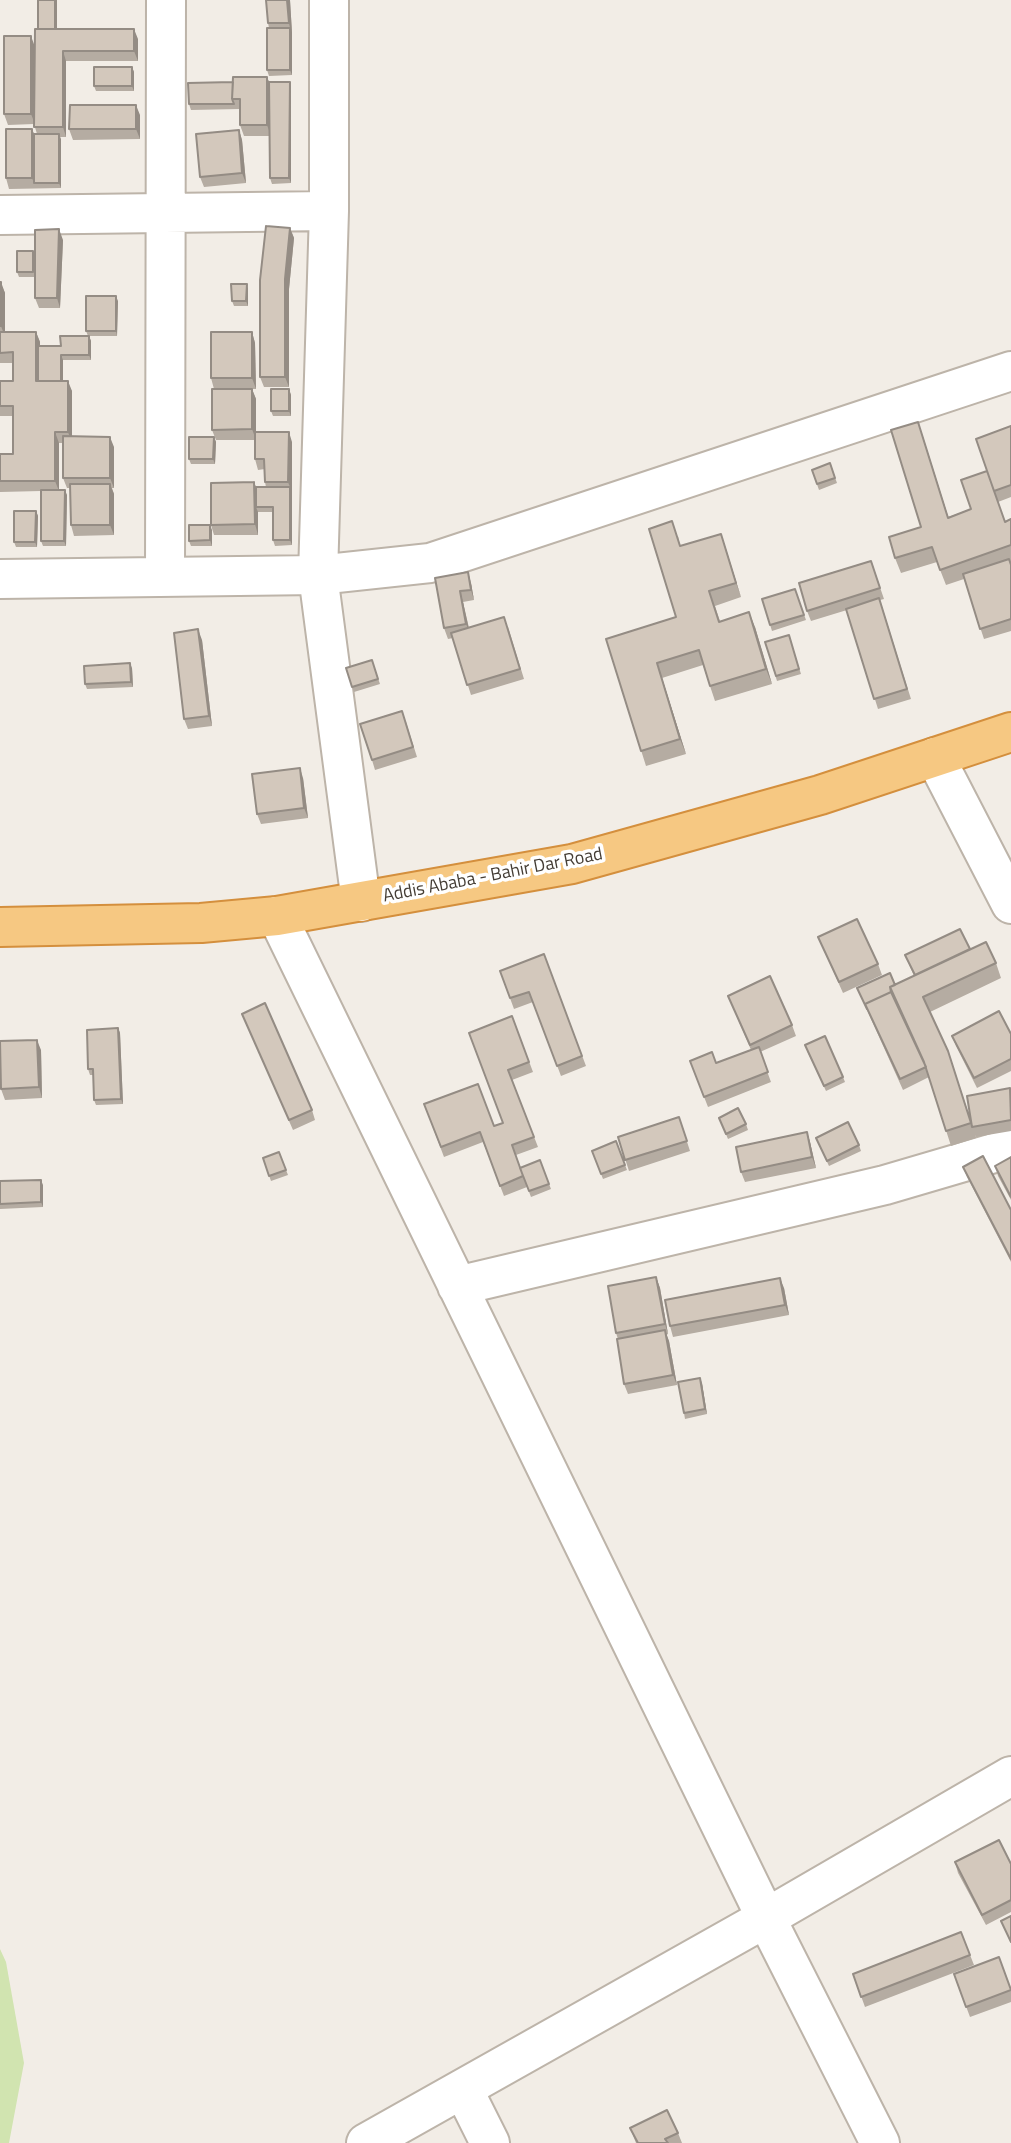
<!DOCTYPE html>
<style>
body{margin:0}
canvas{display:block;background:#f2ede6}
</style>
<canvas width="1011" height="2143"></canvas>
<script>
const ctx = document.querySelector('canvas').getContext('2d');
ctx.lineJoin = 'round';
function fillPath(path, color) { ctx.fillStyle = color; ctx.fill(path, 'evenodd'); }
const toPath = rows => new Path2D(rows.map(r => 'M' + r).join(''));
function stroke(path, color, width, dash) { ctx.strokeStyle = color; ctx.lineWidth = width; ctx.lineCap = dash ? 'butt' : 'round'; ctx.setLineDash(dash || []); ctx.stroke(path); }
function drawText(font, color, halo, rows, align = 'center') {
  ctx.font = font + ' "Titillium Web",sans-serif'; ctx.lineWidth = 7; ctx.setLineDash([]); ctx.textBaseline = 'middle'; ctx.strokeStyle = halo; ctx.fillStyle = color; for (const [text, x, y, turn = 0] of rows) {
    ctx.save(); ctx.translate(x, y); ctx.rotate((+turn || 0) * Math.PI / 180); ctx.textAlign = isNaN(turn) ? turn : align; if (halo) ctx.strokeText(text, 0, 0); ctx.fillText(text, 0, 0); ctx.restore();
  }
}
fillPath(toPath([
 [0,1949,6,1962,24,2063,9,2143,0,2143]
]), '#d1e4b0');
const minor = toPath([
 [329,0,329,211,318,575,361,902],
 [0,215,329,211],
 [165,577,166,0],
 [0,579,318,575,430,563,1011,371],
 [935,757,1011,904],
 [277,916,766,1918,880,2143],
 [457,1286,885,1185,1011,1148],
 [463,2089,490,2143],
 [366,2143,766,1918,1011,1776]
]);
const trunk = toPath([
 [0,927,201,923,277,916,572,864,820,795,1011,732]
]);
stroke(minor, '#bdb4a9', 42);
stroke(trunk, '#d48f3d', 42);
stroke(minor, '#fff', 38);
stroke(trunk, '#f6c882', 38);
fillPath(toPath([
 [38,0,57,0,57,29,138,39,138,61,66,61,66,137,60,137,61,188,9,189,6,178,32,129,34,134,37,134,34,124,8,125,4,114,35,47,38,29],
 [290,0,292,33,292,75,269,76,267,70,269,28,268,23],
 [132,67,134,72,134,91,96,91,94,86],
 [267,77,269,82,290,82,291,87,291,183,272,184,270,178,269,136,244,136,240,125,240,109,191,110,189,104,233,82],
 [140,115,140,139,73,140,69,129],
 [239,130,242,140,246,183,204,187,200,177],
 [290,228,294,238,289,289,289,387,264,387,260,377],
 [63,240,60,308,39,308,35,298,35,277,19,277,17,272,35,256],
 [0,282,5,293,5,332,36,332,40,342,40,346,61,346,88,336,86,331,118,301,117,336,89,336,91,341,91,360,63,360,63,381,72,391,72,436,114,447,114,488,112,488,114,494,114,535,74,536,71,525,70,488,67,488,63,478,63,443,59,443,59,490,67,495,66,546,43,546,41,541,41,491,0,492,0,454,13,454,13,416,0,416,0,381,13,381,13,363,0,363],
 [247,284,248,289,248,306,234,306,232,301],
 [252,332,255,343,256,389,214,389,211,378],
 [252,389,256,399,256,432,292,442,292,545,275,546,273,540,273,512,258,512,258,535,214,535,211,525,254,482,256,487,266,487,265,482,265,469,258,470,255,459,255,440,216,440,212,430],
 [289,389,291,395,291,416,273,416,271,411],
 [1011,426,1011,497,998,502,1005,522,1011,519,1011,631,984,639,964,579,946,585,937,562,901,573,895,558,921,527,923,437,948,517,971,509],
 [214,437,216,442,215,464,191,464,189,459],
 [830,463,837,483,819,490,812,470],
 [36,511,38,516,37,547,16,547,14,542],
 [212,530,212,546,191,546,189,541],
 [721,534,741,597,715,606,720,621,755,627,772,684,715,701,703,665,662,678,686,754,646,766,606,639,676,617,678,536,680,546],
 [871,561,884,599,880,600,911,699,878,709,847,610,811,621,807,611],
 [435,578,471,583,474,600,463,602,469,628,508,627,524,679,471,695,453,638,448,639,444,628],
 [795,589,806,620,772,631,762,599],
 [789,635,801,674,777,681,765,642],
 [202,640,212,726,188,729,184,719],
 [372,660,380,684,354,692,346,668],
 [132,668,133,687,87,689,85,684],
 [406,722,417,757,375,770,372,760],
 [303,778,308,818,261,824,257,814],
 [818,937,878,964,882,975,843,993],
 [970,950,996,963,1001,978,930,1012,953,1066,972,1124,1011,1091,1011,1131,976,1137,975,1135,976,1138,951,1146,929,1077,903,1090,857,988,895,985,914,976,905,955],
 [544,954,586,1066,561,1076,533,1002,514,1009,500,971],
 [728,996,792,1025,796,1036,760,1052,771,1082,708,1107,690,1061,716,1063,751,1050],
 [242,1014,312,1110,315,1120,293,1130],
 [512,1016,533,1072,512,1080,538,1147,516,1155,527,1187,504,1196,483,1142,444,1157,424,1104,494,1126,503,1123],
 [118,1028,120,1033,123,1104,96,1105,94,1100,93,1075,90,1075,88,1069],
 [1011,1034,1011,1071,977,1088,956,1046,952,1036],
 [41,1050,42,1098,5,1100,1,1089],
 [807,1051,843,1077,845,1082,826,1091],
 [679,1117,690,1151,629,1171,618,1137],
 [719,1118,746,1124,748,1130,728,1139],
 [807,1132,810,1142,816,1168,745,1182,741,1172],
 [616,1141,627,1170,603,1179,592,1151],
 [818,1143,859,1145,861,1151,829,1166],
 [279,1152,288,1175,271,1181,263,1158],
 [1011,1157,1011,1200,998,1176,995,1166],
 [540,1160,551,1189,531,1197,520,1168],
 [963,1167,1011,1210,1011,1262,967,1177],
 [0,1181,43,1185,43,1207,0,1209],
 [656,1277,660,1288,668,1334,666,1335,669,1341,677,1385,628,1394,624,1384,618,1339,616,1333],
 [784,1288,789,1315,673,1337,670,1326],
 [702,1383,707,1414,685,1419,684,1413],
 [955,1862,1011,1864,1011,1912,986,1925,958,1873],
 [961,1932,974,1965,865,2007,853,1974],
 [954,1974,1011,1990,1011,2002,970,2017],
 [630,2128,678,2133,682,2143,636,2143]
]), '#b5aca2');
fillPath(toPath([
 [55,0,57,0,57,35,55,30],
 [287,0,290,0,292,33,292,75,290,70,290,28,289,23],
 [134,29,138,39,138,61,134,51],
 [31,36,35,47,35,124,31,114],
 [63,51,66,61,66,137,63,127],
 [132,67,134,72,134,91,132,86],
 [267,77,271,87,271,136,267,125],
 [290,82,291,87,291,183,289,178],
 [136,105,140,115,140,139,136,129],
 [32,129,36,139,34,183,32,178],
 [239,130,242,140,246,183,242,173],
 [59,134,61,139,61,188,59,183],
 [290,228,294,238,289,289,289,387,285,377,285,279],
 [59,229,63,240,60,308,57,298],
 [1,282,5,293,5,337,1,326],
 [247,284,248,289,248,306,246,301],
 [116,296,118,301,117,336,116,331],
 [36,332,40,342,40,386,36,381],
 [252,332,255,343,256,389,252,378],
 [89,336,91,341,91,360,89,355],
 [61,355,63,360,63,391,61,386],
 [68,381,72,391,72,443,68,432],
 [252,389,256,399,256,440,252,429],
 [289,389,291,395,291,416,289,411],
 [918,422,923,437,953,532,948,518],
 [55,432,59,443,59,491,55,481],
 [289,432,292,442,292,545,290,540,290,487,288,482],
 [110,437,114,447,114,488,110,478],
 [214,437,216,442,215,464,213,459],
 [254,482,258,493,256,507,258,512,258,535,255,524],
 [110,484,114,494,114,535,110,525],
 [65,490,67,495,66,546,64,541],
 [36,511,38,516,37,547,35,542],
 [210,525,212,530,212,546,210,540],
 [721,534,726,549,741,597,736,583],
 [468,572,471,583,474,600,471,590],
 [460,591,463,602,470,634,466,624],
 [749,612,755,627,772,684,766,669],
 [198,629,202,640,212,726,209,716],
 [130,663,132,668,133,687,131,682],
 [657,663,662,678,686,754,680,739],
 [300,768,303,778,308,818,304,808],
 [118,1028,120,1033,123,1104,121,1099],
 [37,1040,41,1050,42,1098,39,1087],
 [807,1132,810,1142,816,1168,812,1157],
 [41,1180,43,1185,43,1207,41,1202],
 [656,1277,660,1288,668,1334,665,1324],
 [780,1278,784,1288,789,1315,785,1305],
 [665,1330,669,1341,677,1385,673,1375],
 [700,1378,702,1383,707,1414,705,1409]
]), '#948c84');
const building = toPath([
 [38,0,55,0,55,29,38,29,38,0],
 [266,0,287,0,289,23,268,23,266,0],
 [267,28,290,28,290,70,267,70,267,28],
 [35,29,134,29,134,51,63,51,63,127,34,127,35,29],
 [4,36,31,36,31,114,4,114,4,36],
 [94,67,132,67,132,86,94,86,94,67],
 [233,77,267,77,267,125,240,125,240,99,232,99,233,77],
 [233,82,232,99,234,104,189,104,188,83,233,82],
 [269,82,290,82,289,178,270,178,269,82],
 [70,105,136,105,136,129,69,129,70,105],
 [6,129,32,129,32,178,6,178,6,129],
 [239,130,242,173,200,177,196,134,239,130],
 [34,134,59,134,59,183,34,183,34,134],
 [266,226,290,228,285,279,285,377,260,377,260,280,266,226],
 [59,229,57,298,35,298,35,230,59,229],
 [17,251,33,251,33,272,17,272,17,251],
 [0,282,1,282,1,326,0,326,0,282],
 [231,284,247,284,246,301,232,301,231,284],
 [86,296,116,296,116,331,86,331,86,296],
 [0,332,36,332,36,381,68,381,68,432,55,432,55,481,0,481,0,454,13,454,13,406,0,406,0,381,13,381,13,352,0,353,0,332],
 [211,332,252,332,252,378,211,378,211,332],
 [60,336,89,336,89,355,61,355,61,381,38,381,38,346,61,346,60,336],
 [212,389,252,389,252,429,212,430,212,389],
 [271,389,289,389,289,411,271,411,271,389],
 [918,422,948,518,971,509,961,480,987,471,1005,522,1011,519,1011,545,940,570,932,547,895,558,889,537,921,527,891,430,918,422],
 [1011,426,1011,485,994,491,976,439,1011,426],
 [255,432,289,432,288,482,265,482,264,459,255,459,255,432],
 [63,436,110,437,110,478,63,478,63,436],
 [189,437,214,437,213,459,189,459,189,437],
 [830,463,835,478,817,484,812,470,830,463],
 [254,482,255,524,211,525,211,483,254,482],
 [70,484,110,484,110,525,71,525,70,484],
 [256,487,290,487,290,540,273,540,273,507,256,507,256,487],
 [41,490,65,490,64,541,41,541,41,490],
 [14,511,36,511,35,542,14,542,14,511],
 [672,521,680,546,721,534,736,583,709,591,719,622,749,612,766,669,710,686,699,650,657,663,680,739,641,751,606,639,676,617,649,529,672,521],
 [189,525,210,525,210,540,189,541,189,525],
 [1009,559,1011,565,1011,619,980,629,963,574,1009,559],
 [871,561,880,588,807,611,799,583,871,561],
 [468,572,471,590,460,591,466,624,444,628,435,578,468,572],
 [795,589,804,615,770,625,762,599,795,589],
 [879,598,907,689,874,699,846,609,879,598],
 [504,617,520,669,467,685,451,633,504,617],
 [198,629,209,716,184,719,174,633,198,629],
 [789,635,799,669,776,676,765,642,789,635],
 [372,660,378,679,352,687,346,668,372,660],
 [130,663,131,682,85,684,84,666,130,663],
 [402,711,413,747,372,760,360,724,402,711],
 [300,768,304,808,257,814,252,774,300,768],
 [857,919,878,964,839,982,818,937,857,919],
 [960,929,970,949,915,975,905,955,960,929],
 [986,942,996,963,923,997,948,1051,971,1123,946,1131,924,1062,890,987,986,942],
 [544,954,582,1056,557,1066,529,992,510,998,500,971,544,954],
 [890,973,895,985,890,987,891,992,865,1004,867,1009,857,988,890,973],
 [770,976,792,1025,750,1045,728,996,770,976],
 [891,992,926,1067,900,1079,865,1004,891,992],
 [265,1003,312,1110,289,1120,242,1014,265,1003],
 [999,1011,1011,1034,1011,1059,974,1078,952,1036,999,1011],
 [512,1016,529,1062,508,1070,534,1137,512,1145,523,1176,500,1186,480,1132,441,1147,424,1104,478,1084,494,1126,503,1123,469,1033,512,1016],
 [118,1028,121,1099,94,1100,93,1069,88,1069,87,1030,118,1028],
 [825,1036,843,1077,824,1086,805,1045,825,1036],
 [37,1040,39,1087,1,1089,0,1041,37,1040],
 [759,1047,768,1072,704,1097,690,1061,712,1052,716,1063,759,1047],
 [1010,1088,1011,1120,972,1127,967,1096,1010,1088],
 [738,1108,746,1124,726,1134,719,1118,738,1108],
 [679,1117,687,1141,625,1160,618,1137,679,1117],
 [848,1122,859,1145,827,1161,816,1138,848,1122],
 [807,1132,812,1157,741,1172,736,1147,807,1132],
 [616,1141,625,1165,601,1174,592,1151,616,1141],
 [279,1152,286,1170,269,1176,263,1158,279,1152],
 [983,1156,1011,1210,1011,1259,963,1167,983,1156],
 [1011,1157,1011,1197,995,1166,1011,1157],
 [540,1160,549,1184,529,1191,520,1168,540,1160],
 [41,1180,41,1202,0,1204,0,1181,41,1180],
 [656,1277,665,1324,616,1333,608,1286,656,1277],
 [780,1278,785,1305,670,1326,665,1300,780,1278],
 [665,1330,673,1375,624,1384,617,1339,665,1330],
 [700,1378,705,1409,684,1413,678,1382,700,1378],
 [999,1840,1011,1864,1011,1900,982,1915,955,1862,999,1840],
 [1011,1916,1011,1942,1001,1921,1011,1916],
 [961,1932,970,1955,861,1997,853,1974,961,1932],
 [999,1957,1011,1990,966,2007,954,1974,999,1957],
 [667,2110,678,2133,665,2139,668,2143,638,2143,630,2128,667,2110]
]);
fillPath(building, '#d3c8bc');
stroke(building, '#948c84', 2);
drawText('18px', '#443d35', '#fff', [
 ["Addis Ababa - Bahir Dar Road",493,876,-11]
]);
</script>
